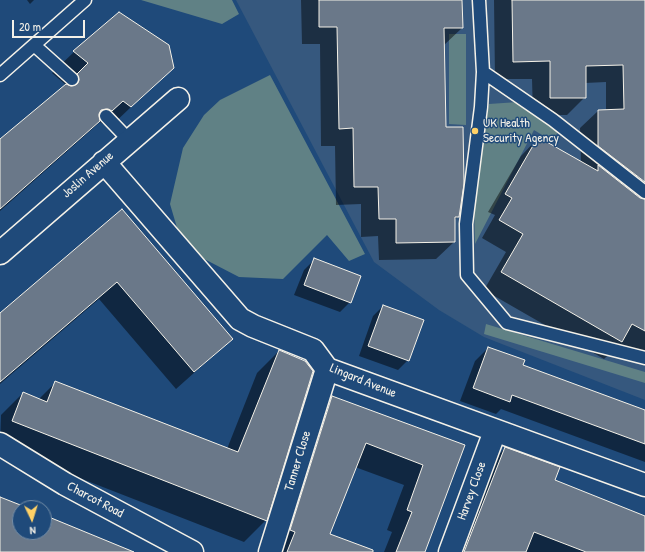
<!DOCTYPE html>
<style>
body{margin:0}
#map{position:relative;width:645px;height:552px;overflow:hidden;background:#1f4a7a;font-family:"Patrick Hand",sans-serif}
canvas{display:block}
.north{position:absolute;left:12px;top:500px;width:40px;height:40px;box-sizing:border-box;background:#1f4a7a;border:1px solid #748da6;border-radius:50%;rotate:176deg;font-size:11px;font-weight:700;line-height:16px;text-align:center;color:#f4f1e8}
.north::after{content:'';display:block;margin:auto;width:14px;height:18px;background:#ffd166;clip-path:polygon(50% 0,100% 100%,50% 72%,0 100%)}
.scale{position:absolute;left:12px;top:20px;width:73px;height:18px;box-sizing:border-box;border:2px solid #f4f1e8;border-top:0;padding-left:5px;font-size:12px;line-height:14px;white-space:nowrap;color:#f4f1e8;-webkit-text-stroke:3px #1f4a7a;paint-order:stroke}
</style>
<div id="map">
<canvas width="645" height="552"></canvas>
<div class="north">N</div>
<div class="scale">20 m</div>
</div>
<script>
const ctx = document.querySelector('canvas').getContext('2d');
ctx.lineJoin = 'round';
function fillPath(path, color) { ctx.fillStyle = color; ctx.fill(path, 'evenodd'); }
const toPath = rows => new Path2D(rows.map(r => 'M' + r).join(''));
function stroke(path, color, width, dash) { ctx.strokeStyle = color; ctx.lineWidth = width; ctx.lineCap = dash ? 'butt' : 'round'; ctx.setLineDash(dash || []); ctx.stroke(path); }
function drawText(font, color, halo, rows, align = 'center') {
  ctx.font = font + ' "Patrick Hand",sans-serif'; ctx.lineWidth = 3; ctx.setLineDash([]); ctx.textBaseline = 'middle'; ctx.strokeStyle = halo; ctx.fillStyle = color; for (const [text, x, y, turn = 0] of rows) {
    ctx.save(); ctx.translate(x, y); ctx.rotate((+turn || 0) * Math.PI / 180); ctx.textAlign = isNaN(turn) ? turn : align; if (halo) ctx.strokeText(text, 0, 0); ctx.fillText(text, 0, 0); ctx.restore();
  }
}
fillPath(toPath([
 [236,0,645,0,645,400,484,337,439,310,374,262]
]), '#36587e');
fillPath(toPath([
 [141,0,232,0,239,14,222,24],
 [449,34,466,34,466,125,449,124],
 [270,75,365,254,349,261,327,235,283,279,239,277,183,248,170,204,183,148,204,115,220,100],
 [518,102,558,132,552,141,534,130,475,244,474,205,489,104],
 [486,324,645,372,645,383,484,334]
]), '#608185');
fillPath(toPath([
 [27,0,34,0,30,4],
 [301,0,461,0,462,28,443,46,445,128,458,216,454,221,454,242,436,259,379,260,378,236,361,237,361,204,336,205,335,146,321,146,320,44,302,44],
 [494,0,645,0,645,350,639,355,619,344,604,359,484,290,506,252,482,238,495,215,488,212,521,156,538,138,581,162,580,128,598,111,606,111,606,82,585,83,585,97,567,115,533,115,532,79,495,79],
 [74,52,173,67,109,128,100,122,0,211,0,140,66,85,52,73],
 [122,211,232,339,176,389,99,299,0,384,0,314],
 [314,260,350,302,340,312,294,295,304,270],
 [383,306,408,360,398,370,359,356,373,316],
 [488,348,522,366,645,411,645,462,501,409,496,414,460,401,475,361],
 [279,351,266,520,244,542,0,447,1,415,23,393,39,399,56,382,227,449,257,373],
 [332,398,464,446,424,552,384,552,392,532,387,530,404,485,355,467,328,534,374,552,275,552,312,418],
 [505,448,553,481,645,517,645,552,451,552,483,471]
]), '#0007');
const building = toPath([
 [319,0,462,0,463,28,444,28,446,127,463,127,464,184,459,217,455,217,455,242,396,243,396,219,379,219,378,187,354,187,353,128,339,129,337,27,319,27,319,0],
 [512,0,645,0,645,182,598,146,598,110,624,109,623,65,586,66,586,98,550,98,550,61,513,62,512,0],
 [119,12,169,45,174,68,131,107,123,101,112,111,108,109,101,110,99,114,100,121,0,209,0,139,66,84,71,86,77,84,79,80,77,74,88,63,73,51,119,12],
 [538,137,598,171,598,165,640,198,645,199,645,331,632,324,622,342,501,272,523,234,499,220,512,198,505,194,538,137],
 [122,209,233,339,194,372,117,282,0,382,0,313,122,209],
 [314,258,361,276,351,303,304,285,314,258],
 [383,305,424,320,409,361,368,346,383,305],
 [488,347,525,360,523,365,645,410,645,444,512,395,510,402,473,388,488,347],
 [279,350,305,361,313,371,267,521,12,421,23,392,47,402,55,381,238,452,279,350],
 [332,396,465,445,425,552,396,552,412,512,407,510,423,465,366,443,330,534,373,550,373,552,287,552,295,532,290,530,332,396],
 [505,447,560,467,555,480,645,516,645,552,586,552,534,532,526,552,464,552,505,447],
 [0,497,28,508,20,508,20,532,44,532,44,515,134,552,0,552,0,497]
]);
fillPath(building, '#6a7889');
stroke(building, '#f4f1e8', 1);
const service = toPath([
 [479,0,483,72,481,107,466,224,467,275,507,323,645,358],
 [34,45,72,79],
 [483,72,553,120,645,192],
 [0,75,85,0],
 [106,116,129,140]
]);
const minor = toPath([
 [104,162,240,319,253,326,313,350,327,369,645,485],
 [0,253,178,99],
 [0,444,65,484,192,552],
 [270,552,327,369],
 [450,552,495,431]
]);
stroke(service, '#f4f1e8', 15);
stroke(minor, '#f4f1e8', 25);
stroke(service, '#1f4a7a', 12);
stroke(minor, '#1f4a7a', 22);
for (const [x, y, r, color] of [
 [475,131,4,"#ffd166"]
]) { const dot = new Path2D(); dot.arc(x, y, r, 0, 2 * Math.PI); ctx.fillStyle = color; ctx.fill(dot); stroke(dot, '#1f4a7a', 1.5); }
drawText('13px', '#f4f1e8', '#1f4a7a', [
 ["UK Health",483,124],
 ["Security Agency",483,139]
], 'left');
drawText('13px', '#f4f1e8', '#1f4a7a', [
 ["Joslin Avenue",88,175,-41],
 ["Lingard Avenue",363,381,22],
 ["Tanner Close",298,461,-73],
 ["Harvey Close",472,491,-70],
 ["Charcot Road",95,500,28]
]);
</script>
